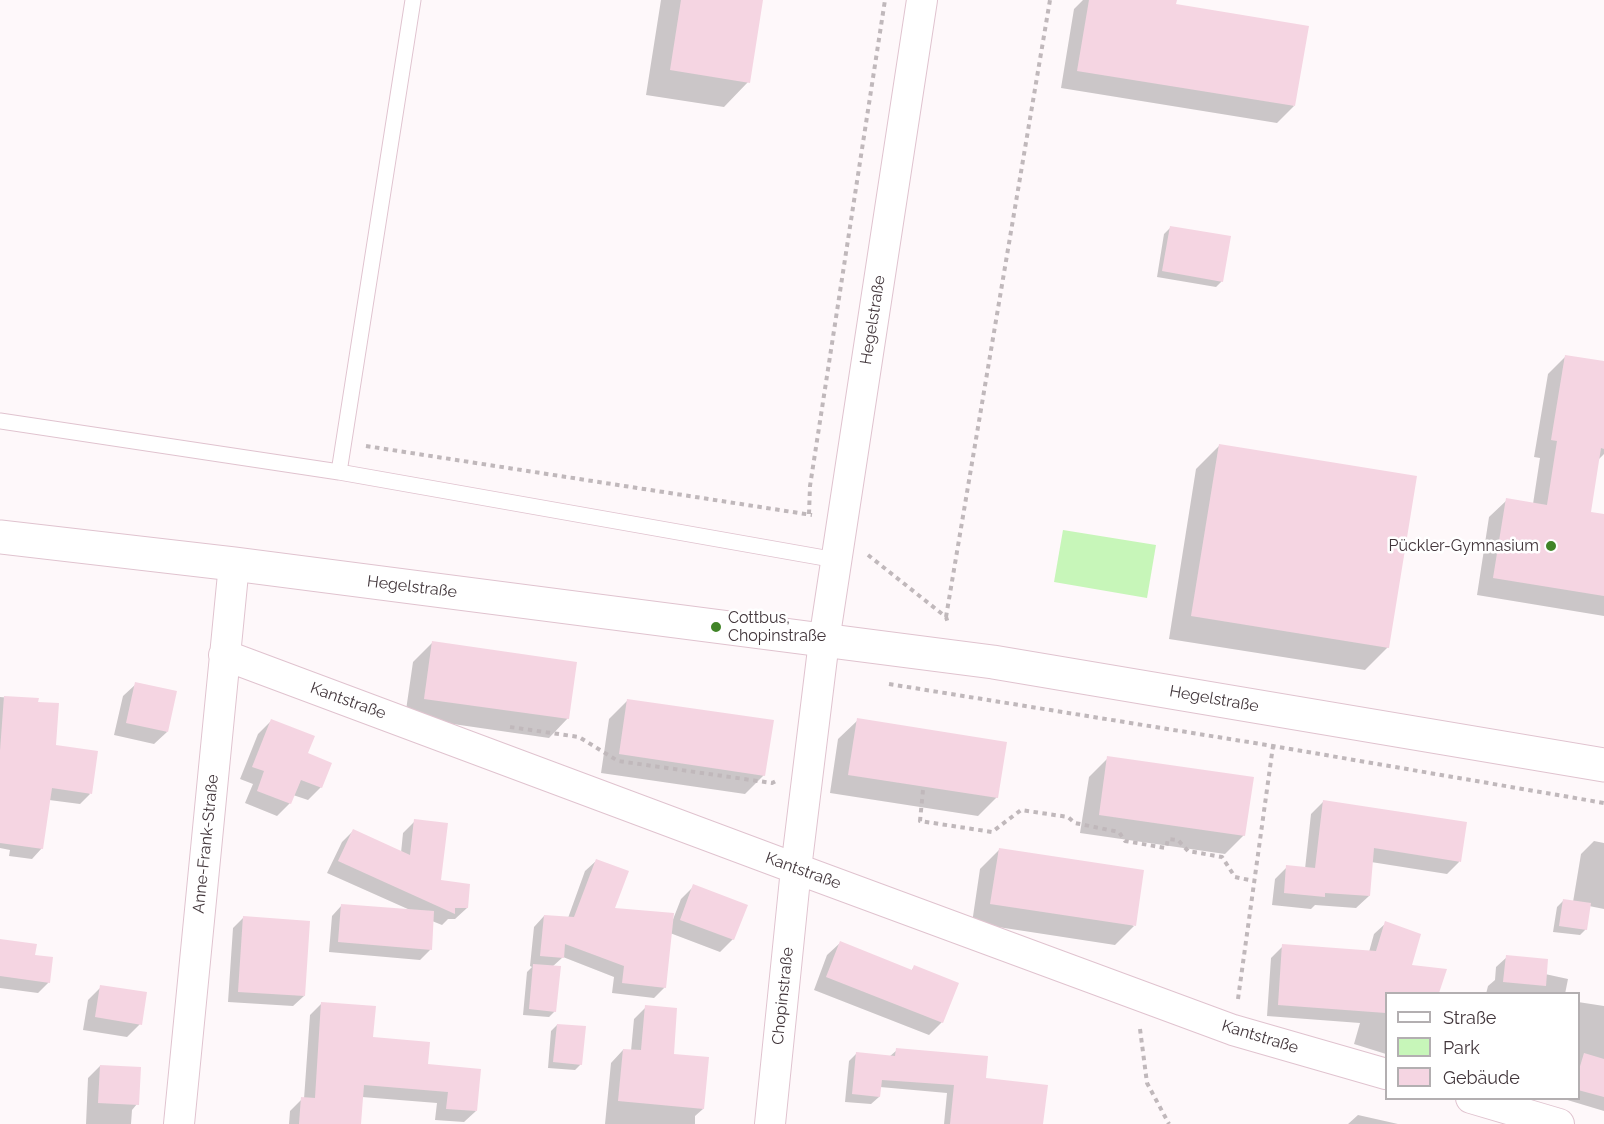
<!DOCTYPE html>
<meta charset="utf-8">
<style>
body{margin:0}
#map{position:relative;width:1604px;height:1124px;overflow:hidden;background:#fef8fa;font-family:Raleway,sans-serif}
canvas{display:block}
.legend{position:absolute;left:1385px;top:992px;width:195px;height:108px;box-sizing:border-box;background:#fff;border:2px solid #b3afb1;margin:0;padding:8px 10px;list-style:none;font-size:18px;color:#42363b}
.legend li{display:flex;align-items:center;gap:12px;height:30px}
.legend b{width:30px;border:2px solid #b3afb1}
</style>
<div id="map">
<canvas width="1604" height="1124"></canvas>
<ul class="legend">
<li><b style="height:8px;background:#fff"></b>Straße</li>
<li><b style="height:16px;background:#c7f6b9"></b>Park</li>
<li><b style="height:16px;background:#f5d5e2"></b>Gebäude</li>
</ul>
</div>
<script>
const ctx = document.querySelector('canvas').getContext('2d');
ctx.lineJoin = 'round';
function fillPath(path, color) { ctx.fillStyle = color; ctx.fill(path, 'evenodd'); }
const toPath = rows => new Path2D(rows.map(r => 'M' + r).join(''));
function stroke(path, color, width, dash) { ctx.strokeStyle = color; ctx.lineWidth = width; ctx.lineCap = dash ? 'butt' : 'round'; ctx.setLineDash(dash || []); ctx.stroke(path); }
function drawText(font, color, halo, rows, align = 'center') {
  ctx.font = font + ' Raleway,sans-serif'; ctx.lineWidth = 5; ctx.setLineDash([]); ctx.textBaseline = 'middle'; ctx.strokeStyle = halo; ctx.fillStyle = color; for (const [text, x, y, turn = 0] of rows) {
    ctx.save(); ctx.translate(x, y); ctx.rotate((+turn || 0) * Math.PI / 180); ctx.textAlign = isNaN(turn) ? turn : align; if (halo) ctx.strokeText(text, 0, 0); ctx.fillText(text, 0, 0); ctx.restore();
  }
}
fillPath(toPath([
 [1063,530,1156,545,1147,598,1054,582]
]), '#c7f6b9');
fillPath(toPath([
 [661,0,762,0,748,82,724,107,646,95],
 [1083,0,1175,0,1174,5,1294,106,1277,123,1061,88,1074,9],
 [1171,227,1222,281,1216,287,1157,277,1164,234],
 [1565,357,1604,363,1604,454,1598,460,1590,513,1604,516,1604,616,1477,595,1489,517,1507,500,1533,504,1540,458,1534,457,1548,374],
 [1219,446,1388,647,1365,670,1169,639,1196,469],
 [432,643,568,718,549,738,405,717,413,662],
 [136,684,167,732,154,744,114,735,123,696],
 [0,697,37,700,37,704,55,746,90,794,80,804,49,800,42,848,32,859,9,856,10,850,0,848],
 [628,700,764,775,745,794,601,773,609,719],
 [858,720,997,797,978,816,830,793,838,739],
 [271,721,306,754,330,763,321,787,308,800,293,795,290,803,277,816,245,803,253,784,240,779,258,734],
 [1108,758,1244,835,1225,854,1080,833,1089,777],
 [1323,802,1465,823,1459,862,1447,874,1371,862,1369,896,1356,908,1315,905,1311,909,1272,905,1275,879,1287,867,1305,869,1311,814],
 [415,821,440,882,467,908,455,919,448,919,442,925,432,921,430,950,420,960,329,952,332,916,342,905,410,910,327,873,342,842,353,831,401,853,403,833],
 [1594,841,1604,843,1604,909,1589,906,1586,929,1580,935,1553,932,1557,907,1563,901,1573,902,1581,854],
 [999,850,1134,926,1115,945,972,923,980,869],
 [596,861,613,909,672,922,681,899,694,886,733,939,720,952,670,933,665,987,654,998,612,993,614,977,563,957,552,967,555,1011,549,1017,523,1015,527,972,532,967,530,966,534,927,544,916,568,918,585,871],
 [244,917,304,996,293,1006,228,1002,233,928],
 [1386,923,1411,967,1445,970,1438,994,1386,994,1386,1054,1354,1044,1360,1023,1267,1016,1271,958,1283,946,1369,952,1374,934],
 [0,943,34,956,49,982,38,993,0,988],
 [840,943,911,971,914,967,942,1022,929,1035,814,990,827,955],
 [1507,957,1545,974,1568,979,1565,994,1486,994,1488,986,1495,980,1496,967],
 [101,987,140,1024,127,1037,83,1030,88,1000],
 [1578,1002,1604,1006,1604,1111,1564,1099,1578,1098],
 [322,1003,372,1039,427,1065,476,1111,464,1122,435,1120,437,1103,362,1097,360,1124,289,1124,290,1111,302,1099,304,1099,310,1015],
 [646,1007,703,1109,695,1116,695,1124,605,1124,611,1063,623,1050,631,1051,634,1019],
 [557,1025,581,1064,575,1070,548,1068,551,1031],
 [897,1050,985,1080,1042,1124,944,1124,947,1093,880,1087,879,1097,871,1104,845,1102,849,1061,856,1054,889,1057],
 [100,1066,137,1104,132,1110,131,1124,86,1124,88,1078],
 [1358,1115,1398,1124,1348,1124]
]), '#0003');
fillPath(toPath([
 [681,0,763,0,750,83,670,70],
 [1089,0,1177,0,1176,4,1309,26,1295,106,1077,71],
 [1170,226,1231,236,1223,282,1162,271],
 [1565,355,1604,361,1604,449,1601,448,1591,512,1604,514,1604,596,1493,578,1506,498,1547,505,1557,441,1551,440],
 [1219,444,1417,476,1389,648,1191,616],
 [432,641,577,662,569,719,424,699],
 [135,682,177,691,168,732,126,723],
 [4,696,39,698,38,702,59,703,56,745,98,751,92,794,52,788,43,849,0,843,0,751],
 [627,699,774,720,765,776,619,754],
 [857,718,1007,742,998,798,848,775],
 [271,719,315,736,308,753,332,763,322,788,301,780,291,804,257,791,264,771,252,767],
 [1107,756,1254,777,1245,836,1099,815],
 [1323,800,1467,822,1461,862,1374,848,1370,896,1325,893,1325,897,1284,893,1286,865,1315,868],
 [414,819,448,823,441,880,470,884,468,908,455,908,455,914,338,861,353,829,410,855],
 [999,848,1144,870,1136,926,990,904],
 [596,859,629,871,615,908,674,913,666,988,622,983,624,966,565,944,564,958,540,956,544,915,574,917],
 [693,884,748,905,734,940,680,920],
 [1563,899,1591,903,1587,930,1559,926],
 [341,904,434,911,432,950,338,942],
 [243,916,310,921,305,996,238,992],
 [1385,921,1421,934,1412,965,1447,969,1439,993,1386,993,1386,1013,1278,1005,1282,944,1376,951],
 [0,939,37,944,35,955,53,957,50,983,0,976],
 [840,941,912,970,914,965,959,983,943,1023,826,977],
 [1506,955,1548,959,1546,986,1503,982],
 [533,964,561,966,556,1012,529,1009],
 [100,985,147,992,142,1025,95,1017],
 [321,1002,376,1006,373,1037,430,1042,428,1064,481,1069,477,1111,446,1109,448,1092,364,1085,361,1124,299,1124,301,1097,315,1098],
 [645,1005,677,1008,674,1054,709,1057,704,1109,618,1101,623,1049,641,1050],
 [557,1024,586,1026,582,1065,553,1062],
 [896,1048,988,1056,986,1078,1048,1085,1043,1124,950,1124,954,1085,882,1080,880,1097,852,1094,856,1052,895,1056],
 [1584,1053,1604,1059,1604,1097,1578,1090,1578,1073],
 [100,1065,141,1067,139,1105,98,1103]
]), '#f5d5e2');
const lane = toPath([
 [0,421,339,472,836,560],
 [339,472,413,0]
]);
const street = toPath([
 [224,655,781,863,1233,1030,1386,1074],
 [1471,1098,1559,1124],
 [179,1124,234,564],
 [770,1124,796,869,824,641,922,0]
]);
const secondary = toPath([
 [0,537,234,564,993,662,1604,765]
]);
stroke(lane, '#e0c3cf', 17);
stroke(street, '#e0c3cf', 32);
stroke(secondary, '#e0c3cf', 35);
stroke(toPath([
 [366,446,812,515],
 [809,514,810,486,885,0],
 [868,555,946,617,948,623],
 [946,617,1050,0],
 [889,684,1273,746,1604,803],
 [510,727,579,737,618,761,772,783,776,781],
 [923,790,920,821,992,832,1021,810,1068,817,1075,823,1119,832,1125,841,1166,848,1168,839,1178,840,1188,851,1222,857,1235,877,1254,881],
 [1238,999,1273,746],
 [1140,1029,1147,1083,1169,1124]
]), '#c0b8bb', 4, [4.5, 4.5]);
stroke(lane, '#fff', 15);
stroke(street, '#fff', 30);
stroke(secondary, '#fff', 33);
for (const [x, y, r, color] of [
 [1551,546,6,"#408427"],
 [716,627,6,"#408427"]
]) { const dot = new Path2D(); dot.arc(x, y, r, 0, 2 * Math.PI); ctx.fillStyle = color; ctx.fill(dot); stroke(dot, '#fff', 2); }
drawText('16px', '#42363b', '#fff', [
 ["Hegelstraße",873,320,-81],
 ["Hegelstraße",412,587,7],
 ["Hegelstraße",1214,699,10],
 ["Kantstraße",348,701,20],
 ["Anne-Frank-Straße",206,844,-84],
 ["Kantstraße",803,871,20],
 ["Chopinstraße",783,996,-84],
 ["Kantstraße",1260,1037,17]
]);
drawText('16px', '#42363b', '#fff', [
 ["Pückler-Gymnasium",1539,546],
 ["Cottbus,",728,618,"left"],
 ["Chopinstraße",728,636,"left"]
], 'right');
</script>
